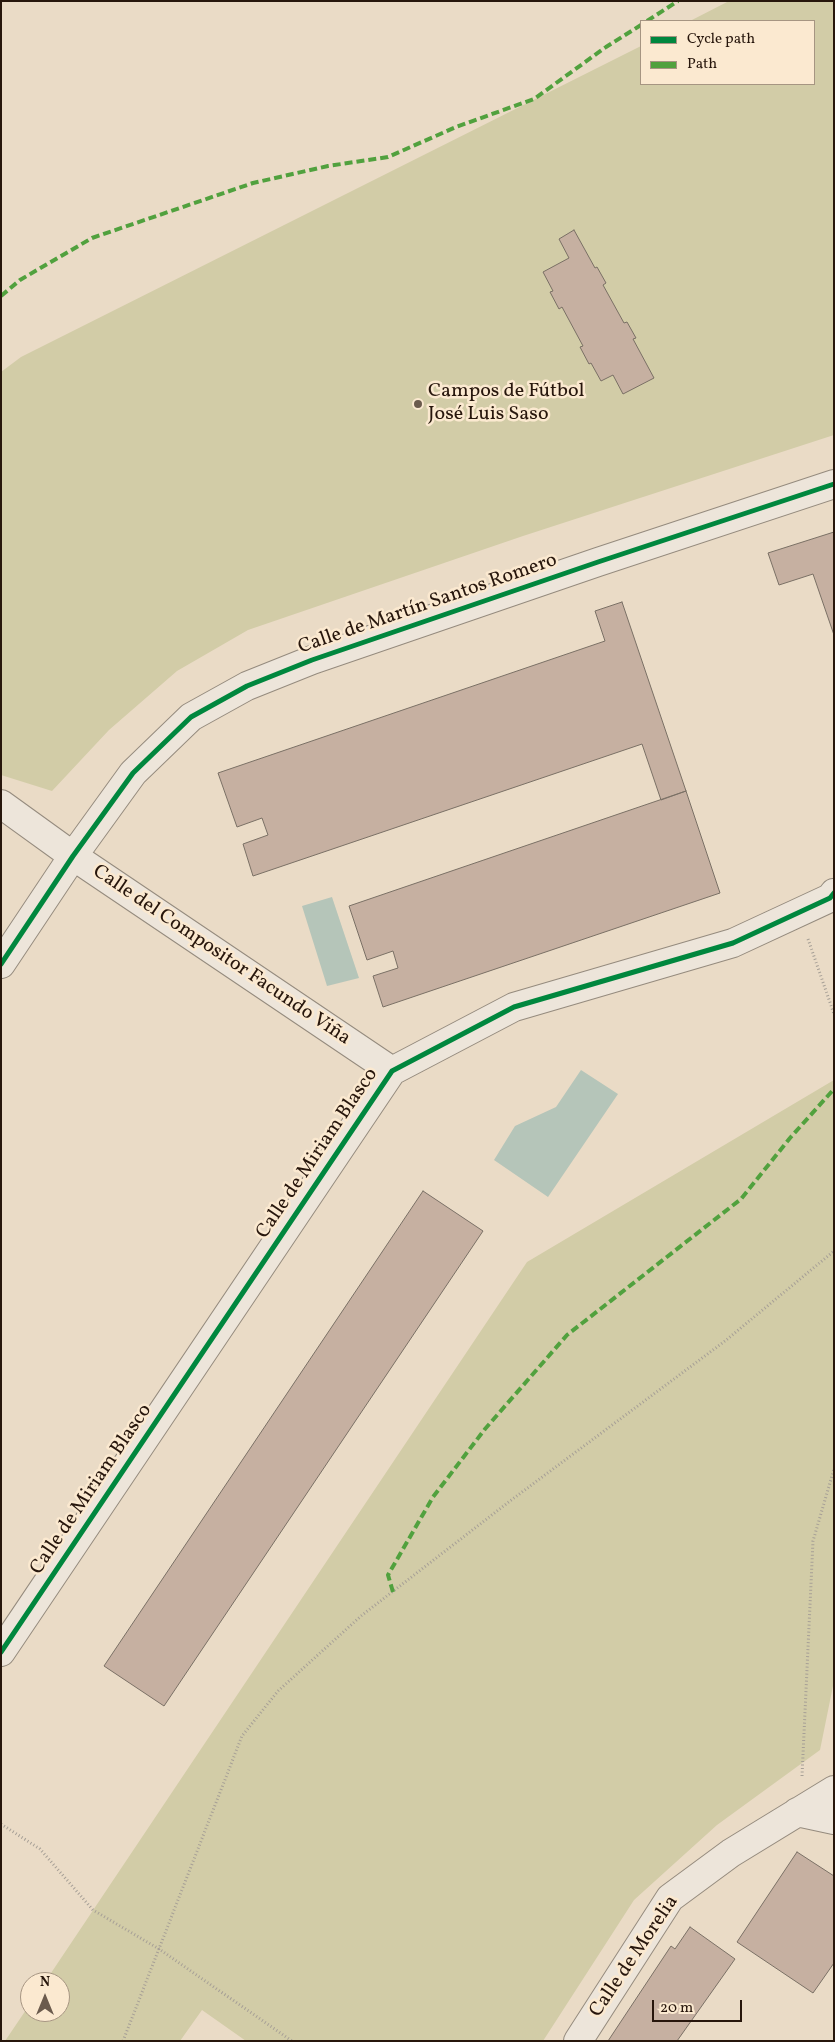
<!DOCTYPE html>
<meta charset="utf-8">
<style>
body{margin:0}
#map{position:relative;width:835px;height:2042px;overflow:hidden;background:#eadbc6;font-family:Vollkorn,serif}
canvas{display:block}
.frame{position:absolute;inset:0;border:2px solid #27160c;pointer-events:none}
.legend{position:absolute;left:640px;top:20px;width:175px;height:65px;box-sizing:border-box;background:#fbe9d0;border:1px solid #a69582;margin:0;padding:6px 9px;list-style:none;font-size:15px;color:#27160c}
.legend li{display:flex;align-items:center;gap:10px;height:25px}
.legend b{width:25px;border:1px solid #a69582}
.north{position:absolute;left:20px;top:1972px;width:50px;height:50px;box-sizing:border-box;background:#fbe9d0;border:1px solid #a69582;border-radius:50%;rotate:0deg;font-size:14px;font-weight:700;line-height:20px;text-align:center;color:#27160c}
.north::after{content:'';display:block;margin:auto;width:18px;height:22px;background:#6b5b4d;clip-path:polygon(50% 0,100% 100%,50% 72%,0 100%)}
.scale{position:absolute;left:652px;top:2000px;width:90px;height:22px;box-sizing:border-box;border:2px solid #27160c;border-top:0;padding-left:6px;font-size:15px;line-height:18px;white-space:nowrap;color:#27160c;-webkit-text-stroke:4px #fbe9d0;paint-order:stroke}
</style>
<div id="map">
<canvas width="835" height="2042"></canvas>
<div class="frame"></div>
<ul class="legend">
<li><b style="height:6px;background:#00873e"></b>Cycle path</li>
<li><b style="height:6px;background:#51a13e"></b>Path</li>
</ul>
<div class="north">N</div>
<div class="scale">20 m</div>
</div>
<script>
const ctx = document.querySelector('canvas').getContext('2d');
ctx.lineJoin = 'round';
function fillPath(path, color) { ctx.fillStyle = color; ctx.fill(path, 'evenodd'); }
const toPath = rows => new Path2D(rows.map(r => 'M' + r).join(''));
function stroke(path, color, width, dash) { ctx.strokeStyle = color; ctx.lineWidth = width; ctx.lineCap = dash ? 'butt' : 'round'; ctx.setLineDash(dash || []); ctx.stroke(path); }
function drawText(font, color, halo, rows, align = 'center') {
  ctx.font = font + ' Vollkorn,serif'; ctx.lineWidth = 5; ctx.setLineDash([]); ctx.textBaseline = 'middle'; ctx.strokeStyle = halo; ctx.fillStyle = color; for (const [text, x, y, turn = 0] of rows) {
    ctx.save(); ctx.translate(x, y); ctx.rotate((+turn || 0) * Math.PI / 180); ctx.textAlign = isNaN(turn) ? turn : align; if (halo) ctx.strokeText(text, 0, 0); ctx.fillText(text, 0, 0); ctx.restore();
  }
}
fillPath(toPath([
 [729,1,834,1,834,435,523,536,248,630,177,671,109,730,52,791,1,775,1,372,21,357,641,46,641,84,814,84,814,21,690,21],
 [834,1080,834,1681,820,1750,717,1825,634,1900,543,2041,246,2041,202,2010,180,2041,5,2041,30,2004,30,2012,60,2012,60,1982,45,1982,527,1262]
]), '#d2cca7');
fillPath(toPath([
 [332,897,359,978,327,986,302,906],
 [581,1070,618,1094,548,1197,494,1160,515,1126,556,1107]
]), '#b5c5b9');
const building = toPath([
 [574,230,595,268,597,267,606,283,603,285,624,323,627,322,636,338,633,339,654,378,623,394,613,375,601,381,591,363,589,364,580,347,583,346,562,307,559,309,550,292,553,291,543,272,569,258,559,239,574,230],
 [834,532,834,635,813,574,779,585,768,553,834,532],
 [622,602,686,791,661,800,642,744,253,876,243,844,268,835,262,818,237,827,218,773,605,641,595,611,622,602],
 [686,791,720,893,383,1007,373,976,398,968,393,951,367,960,349,906,686,791],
 [423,1191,483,1231,164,1706,104,1666,423,1191],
 [797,1852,834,1876,834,1963,813,1993,737,1942,797,1852],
 [690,1927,735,1959,677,2041,608,2041,671,1946,675,1949,690,1927]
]);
fillPath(building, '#c6b0a1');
stroke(building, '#7a7065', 1);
const minor = toPath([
 [1,804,73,856,392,1071],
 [1,964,73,856,133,773,191,717,247,686,312,660,598,562,834,484],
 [1,1652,392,1071,514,1007,733,943,830,898,834,893],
 [797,1812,834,1820],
 [578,2041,670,1898,731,1853,834,1790]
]);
stroke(minor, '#958b7e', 30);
stroke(toPath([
 [808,939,834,1014],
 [802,1776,813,1541,834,1469],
 [1,1824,40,1849,93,1910,159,1949,292,2041],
 [123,2041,242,1736,278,1691,361,1616,510,1501,725,1341,834,1251]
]), '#a69f96', 3, [1, 2.5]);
stroke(minor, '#ede5da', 28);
stroke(toPath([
 [647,21,678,1],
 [1,296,20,280,92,238,253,183,328,166,388,157,456,127,534,99,606,47,641,25],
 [393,1592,388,1575,433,1497,485,1429,567,1335,741,1199,790,1138,834,1089]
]), '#51a13e', 4, [8, 4]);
stroke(toPath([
 [1,964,73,856,133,773,191,717,247,686,312,660,598,562,834,484],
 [1,1652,392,1071,514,1007,733,943,830,898,834,893]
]), '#00873e', 5);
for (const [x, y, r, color] of [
 [418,404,5,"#6b5b4d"]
]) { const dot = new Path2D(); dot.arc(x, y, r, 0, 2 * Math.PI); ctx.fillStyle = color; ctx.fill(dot); stroke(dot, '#fbe9d0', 2); }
drawText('20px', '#27160c', '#fbe9d0', [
 ["Campos de Fútbol",428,392],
 ["José Luis Saso",428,415]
], 'left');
drawText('20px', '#27160c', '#fbe9d0', [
 ["Calle de Martín Santos Romero",428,605,-19],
 ["Calle del Compositor Facundo Viña",221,956,34],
 ["Calle de Miriam Blasco",318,1154,-56],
 ["Calle de Miriam Blasco",92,1490,-56],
 ["Calle de Morelia",635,1957,-56]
]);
</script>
